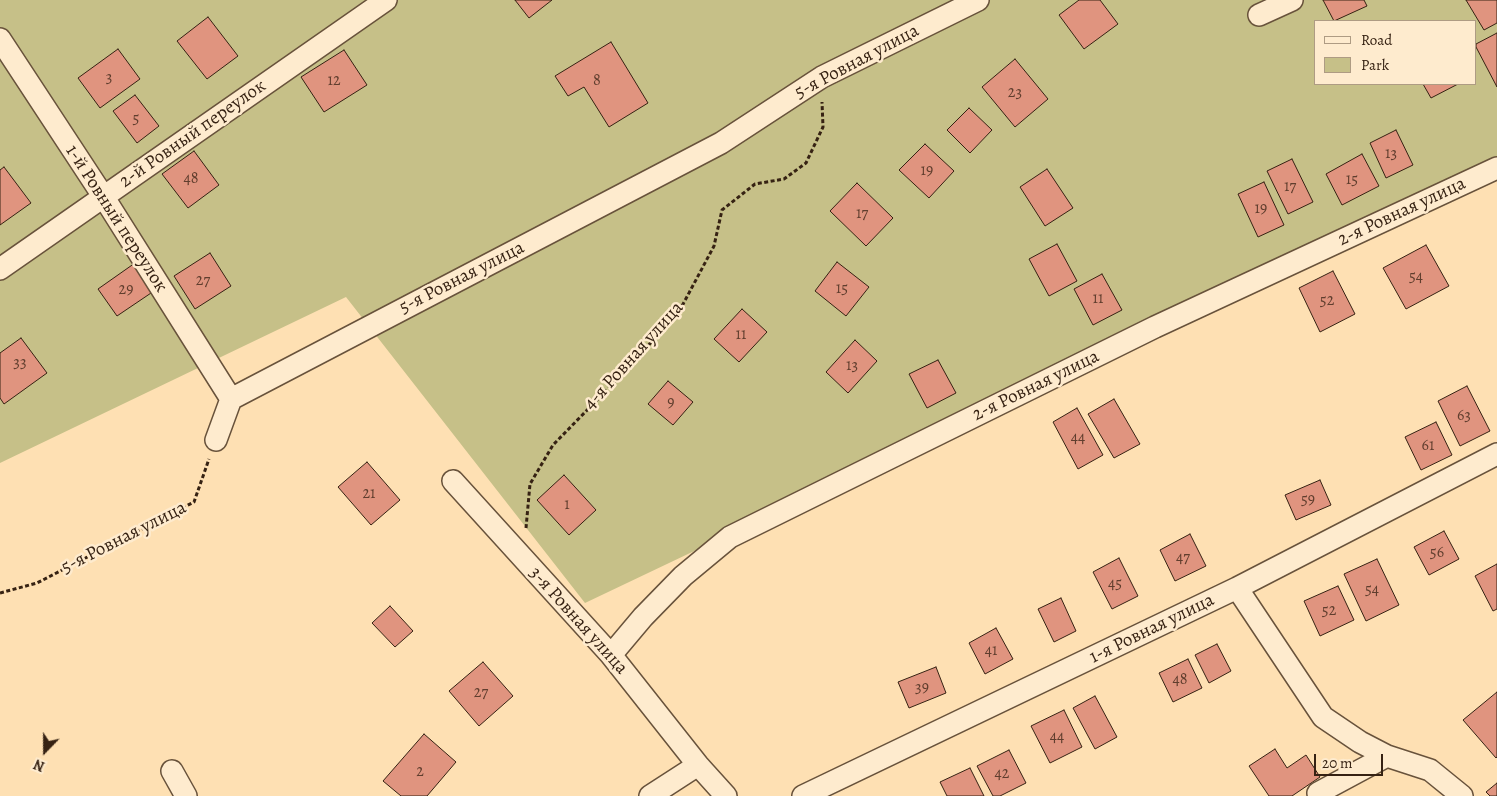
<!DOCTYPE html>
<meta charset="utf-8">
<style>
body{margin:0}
#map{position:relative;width:1497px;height:796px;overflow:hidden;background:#fee0b3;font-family:Alegreya,serif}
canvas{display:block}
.legend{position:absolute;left:1314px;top:20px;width:162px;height:65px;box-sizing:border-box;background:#feebce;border:1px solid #ae9b83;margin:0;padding:6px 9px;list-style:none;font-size:15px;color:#362213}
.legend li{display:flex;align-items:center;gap:10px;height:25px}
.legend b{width:25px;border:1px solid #ae9b83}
.north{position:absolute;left:20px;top:726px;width:50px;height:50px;-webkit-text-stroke:4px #feebce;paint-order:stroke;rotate:202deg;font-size:14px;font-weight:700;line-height:20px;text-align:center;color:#362213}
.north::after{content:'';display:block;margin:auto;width:18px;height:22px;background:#362213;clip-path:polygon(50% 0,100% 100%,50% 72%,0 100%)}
.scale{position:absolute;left:1314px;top:754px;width:69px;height:22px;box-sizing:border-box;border:2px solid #362213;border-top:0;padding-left:6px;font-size:15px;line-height:18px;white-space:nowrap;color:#362213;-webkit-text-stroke:4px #feebce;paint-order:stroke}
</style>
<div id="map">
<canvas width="1497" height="796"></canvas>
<ul class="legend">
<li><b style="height:6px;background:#feebce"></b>Road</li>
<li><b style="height:14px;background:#c6c088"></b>Park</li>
</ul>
<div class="north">N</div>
<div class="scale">20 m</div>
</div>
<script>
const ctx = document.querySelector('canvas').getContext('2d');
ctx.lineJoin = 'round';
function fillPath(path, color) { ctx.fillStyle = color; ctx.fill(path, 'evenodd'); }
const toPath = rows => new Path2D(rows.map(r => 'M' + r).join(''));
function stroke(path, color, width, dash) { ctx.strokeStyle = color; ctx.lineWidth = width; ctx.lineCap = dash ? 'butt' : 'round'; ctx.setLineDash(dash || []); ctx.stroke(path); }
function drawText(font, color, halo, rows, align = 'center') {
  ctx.font = font + ' Alegreya,serif'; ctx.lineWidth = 5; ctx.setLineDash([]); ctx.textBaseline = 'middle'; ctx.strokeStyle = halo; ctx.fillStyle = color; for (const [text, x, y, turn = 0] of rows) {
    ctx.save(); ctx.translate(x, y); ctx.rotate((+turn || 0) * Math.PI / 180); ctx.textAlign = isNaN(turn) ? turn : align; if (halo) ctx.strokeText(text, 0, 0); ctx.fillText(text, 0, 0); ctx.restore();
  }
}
fillPath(toPath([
 [0,0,1497,0,1497,169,585,603,346,297,0,463],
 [1316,21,1476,21,1476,84,1316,84]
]), '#c6c088');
const building = toPath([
 [515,0,552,0,529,18,515,0],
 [1079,0,1100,0,1118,24,1084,49,1059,15,1079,0],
 [1323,0,1364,0,1367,6,1334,21,1323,0],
 [1466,0,1497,0,1497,23,1484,30,1466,0],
 [208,17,238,56,207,79,177,41,208,17],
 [1497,33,1497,87,1476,47,1476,44,1497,33],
 [611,42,648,103,609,127,584,87,568,96,555,76,611,42],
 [118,49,140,79,100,108,78,78,118,49],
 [344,50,367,85,324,112,301,77,344,50],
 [1015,59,1048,99,1015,127,982,87,1015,59],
 [1423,84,1458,84,1431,98,1423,84],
 [135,95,159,126,137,143,113,111,135,95],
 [969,108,992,130,970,153,947,130,969,108],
 [1396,130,1413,165,1386,178,1370,143,1396,130],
 [925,144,954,171,929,198,899,170,925,144],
 [194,151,219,185,188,208,162,174,194,151],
 [1362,154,1379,186,1342,205,1326,174,1362,154],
 [1292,159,1313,202,1288,214,1267,171,1292,159],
 [4,167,31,203,0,225,0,170,4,167],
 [1047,169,1073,208,1045,226,1020,187,1047,169],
 [1264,182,1284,225,1258,237,1238,194,1264,182],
 [857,183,893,218,866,246,830,211,857,183],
 [1057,244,1077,281,1049,296,1029,259,1057,244],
 [1426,245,1449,286,1406,309,1383,268,1426,245],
 [210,253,231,286,195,309,174,276,210,253],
 [837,262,869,287,846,316,815,291,837,262],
 [135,263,154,291,117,316,98,289,135,263],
 [1333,271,1355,314,1320,332,1299,288,1333,271],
 [1102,274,1122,310,1093,325,1074,289,1102,274],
 [742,309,767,332,739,362,714,339,742,309],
 [21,338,47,373,4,404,0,398,0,353,21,338],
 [855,340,877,361,848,393,826,372,855,340],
 [938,360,956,393,927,408,909,374,938,360],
 [668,381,693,402,673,425,648,404,668,381],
 [1467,386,1490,431,1460,446,1438,401,1467,386],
 [1114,399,1140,444,1114,458,1088,414,1114,399],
 [1077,408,1103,455,1078,469,1053,422,1077,408],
 [1436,422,1452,455,1421,470,1405,437,1436,422],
 [367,462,400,500,371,525,338,487,367,462],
 [564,475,596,510,569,535,537,500,564,475],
 [1320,480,1331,505,1296,520,1285,495,1320,480],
 [1444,531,1459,559,1429,575,1414,547,1444,531],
 [1190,534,1206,566,1175,581,1160,550,1190,534],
 [1119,558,1138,596,1112,609,1093,572,1119,558],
 [1377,559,1399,605,1366,621,1344,574,1377,559],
 [1497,564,1497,609,1493,611,1475,576,1497,564],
 [1338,586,1354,620,1320,636,1304,601,1338,586],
 [1061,598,1076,631,1054,642,1038,609,1061,598],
 [390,606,413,631,395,647,372,623,390,606],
 [996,628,1013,659,985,674,969,643,996,628],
 [1217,644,1231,671,1209,683,1195,655,1217,644],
 [1188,659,1202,688,1173,702,1159,673,1188,659],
 [483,662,513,696,479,726,449,691,483,662],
 [936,667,946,693,909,708,898,682,936,667],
 [1497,692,1497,757,1496,758,1463,720,1497,692],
 [1095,696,1117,737,1095,749,1073,708,1095,696],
 [1064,710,1082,747,1050,763,1031,726,1064,710],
 [424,734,456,762,427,796,401,796,383,781,424,734],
 [1275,749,1287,768,1306,755,1320,777,1292,796,1269,796,1249,766,1275,749],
 [1009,750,1026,783,1000,796,993,796,977,766,1009,750],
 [970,768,984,796,947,796,940,782,970,768],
 [1497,783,1497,796,1490,796,1486,792,1497,783]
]);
fillPath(building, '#e0947f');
stroke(building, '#362213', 1);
const street = toPath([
 [1259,15,1292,0],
 [0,39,103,196,231,399],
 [0,269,386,0],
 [216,440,231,399,721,143,822,77,978,0],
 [453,481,611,655,698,765,726,796],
 [1237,588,1323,717,1360,742,1387,756],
 [611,655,643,617,683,576,730,537,1155,327,1497,168],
 [172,771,186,796],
 [1318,793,1387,756,1430,770,1462,796],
 [650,796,698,765],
 [803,796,1237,588,1497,454]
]);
stroke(street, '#68523b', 24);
stroke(toPath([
 [526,528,530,484,553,445,634,362,681,308,714,246,722,210,755,184,784,179,806,163,823,127,822,102],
 [0,593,37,583,194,502,209,459]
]), '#362213', 3, [4, 2.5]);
stroke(street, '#feebce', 21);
drawText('16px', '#603e2e', null, [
 ["3",109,78],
 ["12",334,81],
 ["8",597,81],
 ["23",1015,93],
 ["5",136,119],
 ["13",1391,154],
 ["19",927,171],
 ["48",191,179],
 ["15",1352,180],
 ["17",1290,187],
 ["19",1261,209],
 ["17",862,214],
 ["54",1416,277],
 ["27",203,281],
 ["15",842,289],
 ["29",126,290],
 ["11",1098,299],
 ["52",1327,301],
 ["11",741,335],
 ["33",20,363],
 ["13",852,366],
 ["9",671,403],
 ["63",1464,416],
 ["44",1078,438],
 ["61",1428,446],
 ["21",369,494],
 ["59",1308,500],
 ["1",567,505],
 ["56",1437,553],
 ["47",1183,558],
 ["45",1115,584],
 ["54",1372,590],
 ["52",1329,611],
 ["41",991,651],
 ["48",1180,680],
 ["39",922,688],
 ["27",481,693],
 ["44",1057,737],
 ["2",420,772],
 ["42",1002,774]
]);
drawText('19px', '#362213', '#feebce', [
 ["5-я Ровная улица",857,62,-28],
 ["2-й Ровный переулок",193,134,-35],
 ["2-я Ровная улица",1402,212,-25],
 ["1-й Ровный переулок",116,219,57],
 ["5-я Ровная улица",462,278,-27],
 ["4-я Ровная улица",634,356,-48],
 ["2-я Ровная улица",1036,386,-26],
 ["5-я Ровная улица",124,538,-27],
 ["3-я Ровная улица",578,621,48],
 ["1-я Ровная улица",1152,629,-26]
]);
</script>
